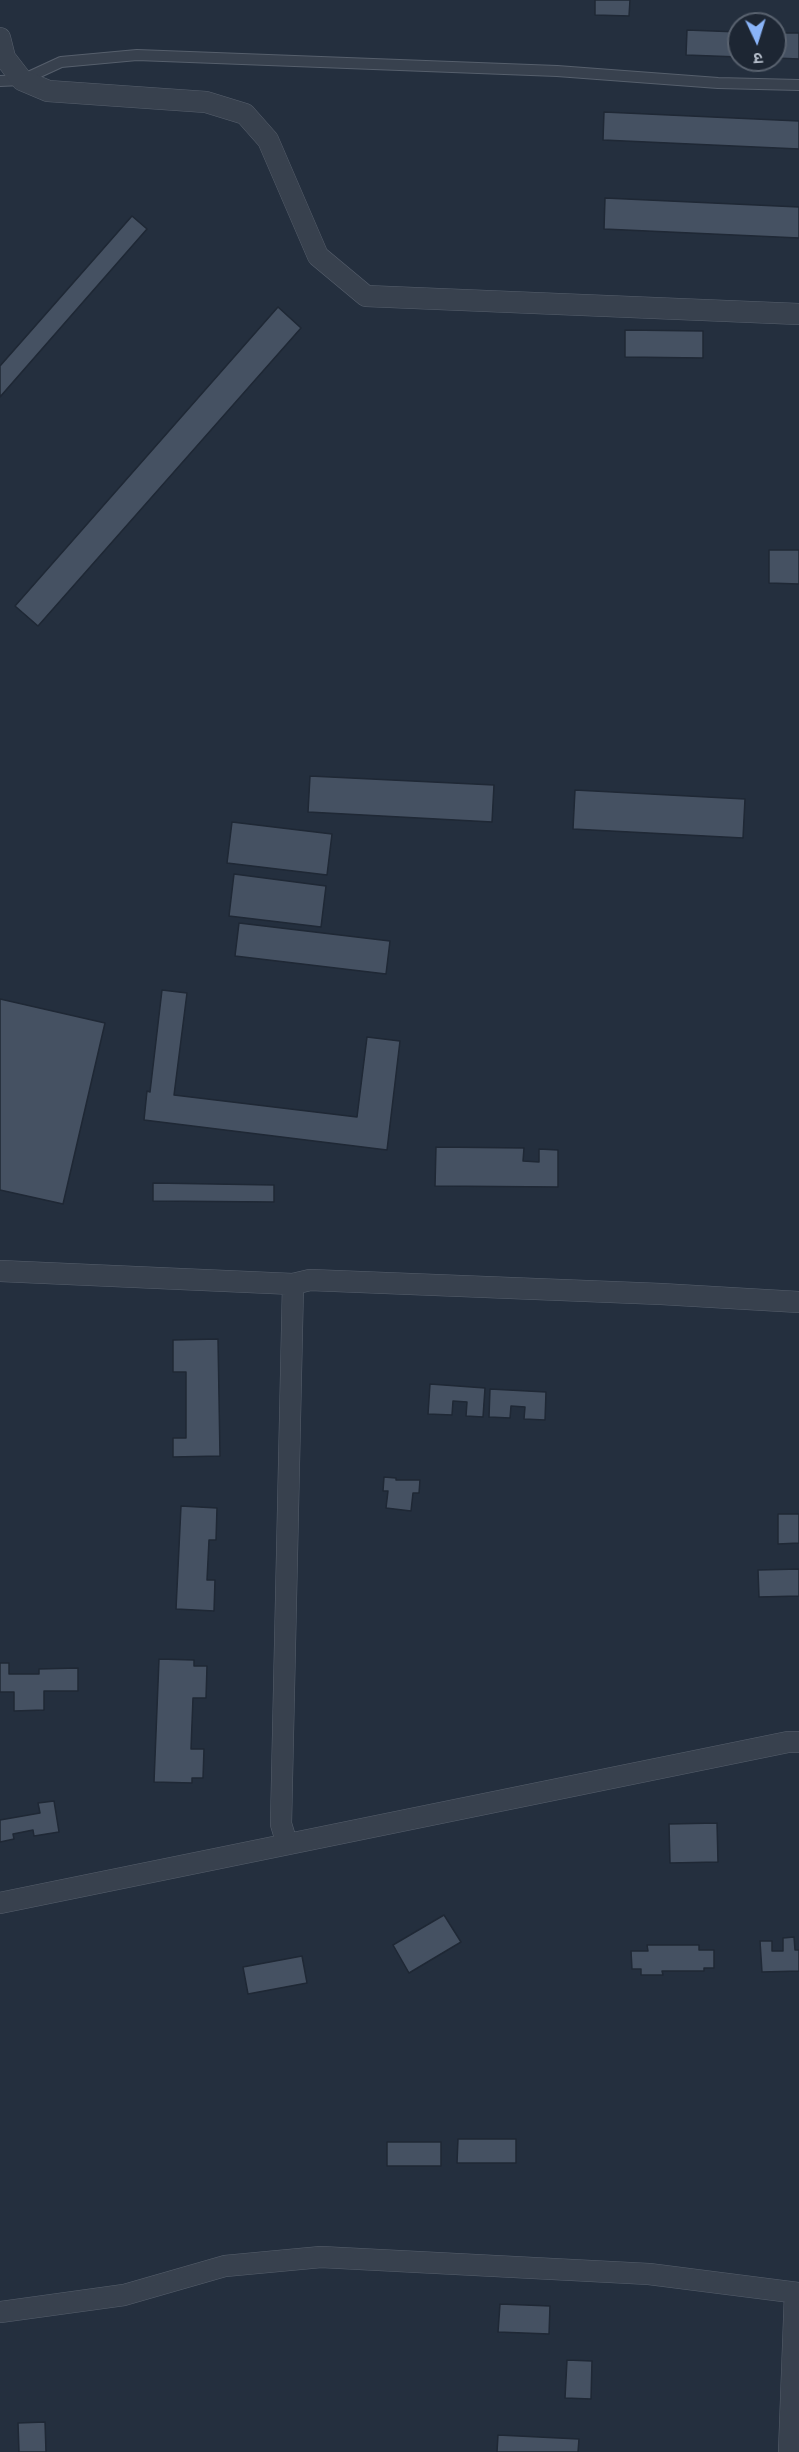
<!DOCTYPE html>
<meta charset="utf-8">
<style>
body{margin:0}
#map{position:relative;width:799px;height:2452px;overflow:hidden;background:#242f3e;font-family:Signika,"Noto Sans Devanagari",sans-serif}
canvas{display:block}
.north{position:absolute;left:727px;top:12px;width:60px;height:60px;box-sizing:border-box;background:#1d2633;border:2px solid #59626f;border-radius:50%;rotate:176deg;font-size:16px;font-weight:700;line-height:24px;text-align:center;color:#b4bcc9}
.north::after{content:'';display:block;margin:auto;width:21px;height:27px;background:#8ab4f8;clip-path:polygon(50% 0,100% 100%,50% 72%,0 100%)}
</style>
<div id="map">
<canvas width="799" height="2452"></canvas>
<div class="north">उ</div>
</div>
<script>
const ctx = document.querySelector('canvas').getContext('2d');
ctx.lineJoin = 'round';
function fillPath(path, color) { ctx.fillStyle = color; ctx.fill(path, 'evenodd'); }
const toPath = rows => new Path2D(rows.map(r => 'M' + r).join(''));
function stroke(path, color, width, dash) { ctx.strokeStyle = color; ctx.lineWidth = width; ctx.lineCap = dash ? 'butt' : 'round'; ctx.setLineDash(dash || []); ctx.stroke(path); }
const building = toPath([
 [595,0,630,0,629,16,595,15,595,0],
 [687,30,739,32,739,57,686,55,687,30],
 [775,33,799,33,799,59,775,58,775,33],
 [604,112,799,121,799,149,603,140,604,112],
 [605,198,799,207,799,238,604,229,605,198],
 [132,216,147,229,0,397,0,366,132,216],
 [278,307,301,328,38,626,15,606,278,307],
 [625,330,703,331,703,358,625,357,625,330],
 [769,550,799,550,799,584,769,583,769,550],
 [310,776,494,785,492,822,308,812,310,776],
 [575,790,745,799,743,838,573,829,575,790],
 [232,822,332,834,327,875,227,863,232,822],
 [234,874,326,886,321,927,229,916,234,874],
 [239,923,390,941,386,974,235,956,239,923],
 [162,990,187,993,174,1095,357,1117,367,1037,400,1041,387,1150,144,1120,147,1091,150,1092,162,990],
 [0,999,105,1023,63,1204,0,1190,0,999],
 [436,1147,524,1148,523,1161,539,1162,539,1149,558,1150,558,1187,435,1186,436,1147],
 [153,1183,274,1185,274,1202,153,1201,153,1183],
 [218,1339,220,1456,173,1457,173,1438,186,1438,186,1372,173,1372,173,1340,218,1339],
 [430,1384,485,1388,483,1417,466,1416,467,1402,453,1401,452,1415,428,1414,430,1384],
 [490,1389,546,1392,545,1420,524,1419,525,1407,511,1406,510,1418,489,1417,490,1389],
 [384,1477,396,1478,396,1480,420,1480,419,1493,413,1493,411,1511,386,1508,388,1491,383,1491,384,1477],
 [181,1506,217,1508,216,1540,209,1540,207,1580,215,1580,214,1611,176,1609,181,1506],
 [778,1514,799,1514,799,1543,778,1544,778,1514],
 [799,1569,799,1596,759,1597,758,1570,799,1569],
 [159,1659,194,1660,194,1666,207,1666,206,1698,193,1698,191,1749,204,1749,203,1778,192,1778,192,1783,154,1782,159,1659],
 [0,1663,9,1663,9,1674,39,1674,39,1669,78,1668,78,1691,44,1691,44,1710,14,1711,14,1692,0,1692,0,1663],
 [54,1801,59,1832,34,1836,33,1830,13,1834,14,1839,0,1842,0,1820,40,1813,38,1803,54,1801],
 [717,1823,718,1862,670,1863,669,1824,717,1823],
 [444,1915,461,1942,409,1973,393,1945,444,1915],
 [794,1937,795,1950,799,1950,799,1971,762,1972,760,1941,772,1941,772,1951,783,1951,783,1938,794,1937],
 [647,1945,699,1945,699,1950,714,1950,714,1968,704,1968,704,1971,662,1971,663,1975,641,1975,641,1969,632,1969,631,1951,648,1951,647,1945],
 [302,1956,307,1983,248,1994,243,1967,302,1956],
 [458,2139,516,2139,516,2163,457,2163,458,2139],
 [387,2142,441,2142,441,2166,387,2166,387,2142],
 [500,2304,550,2306,549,2334,498,2332,500,2304],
 [567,2360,592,2361,591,2399,565,2398,567,2360],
 [45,2422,46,2452,19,2452,18,2423,45,2422],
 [498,2435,579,2439,578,2452,497,2452,498,2435]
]);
fillPath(building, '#455162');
stroke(building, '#1f2835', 1.5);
const lane = toPath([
 [0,81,22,80,61,62,137,55,557,71,718,83,799,85]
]);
const street = toPath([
 [0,38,5,58,22,80,48,91,206,102,245,114,268,140,318,256,366,296,799,314],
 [0,1271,293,1284,310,1280,661,1294,799,1302],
 [287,1844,281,1824,293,1284],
 [0,1903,788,1742,799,1742],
 [0,2312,124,2295,225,2266,321,2257,649,2274,799,2293],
 [789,2452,795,2293]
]);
stroke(lane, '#565f6c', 12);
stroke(street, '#565f6c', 22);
stroke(lane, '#38414e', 10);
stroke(street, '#38414e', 21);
</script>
